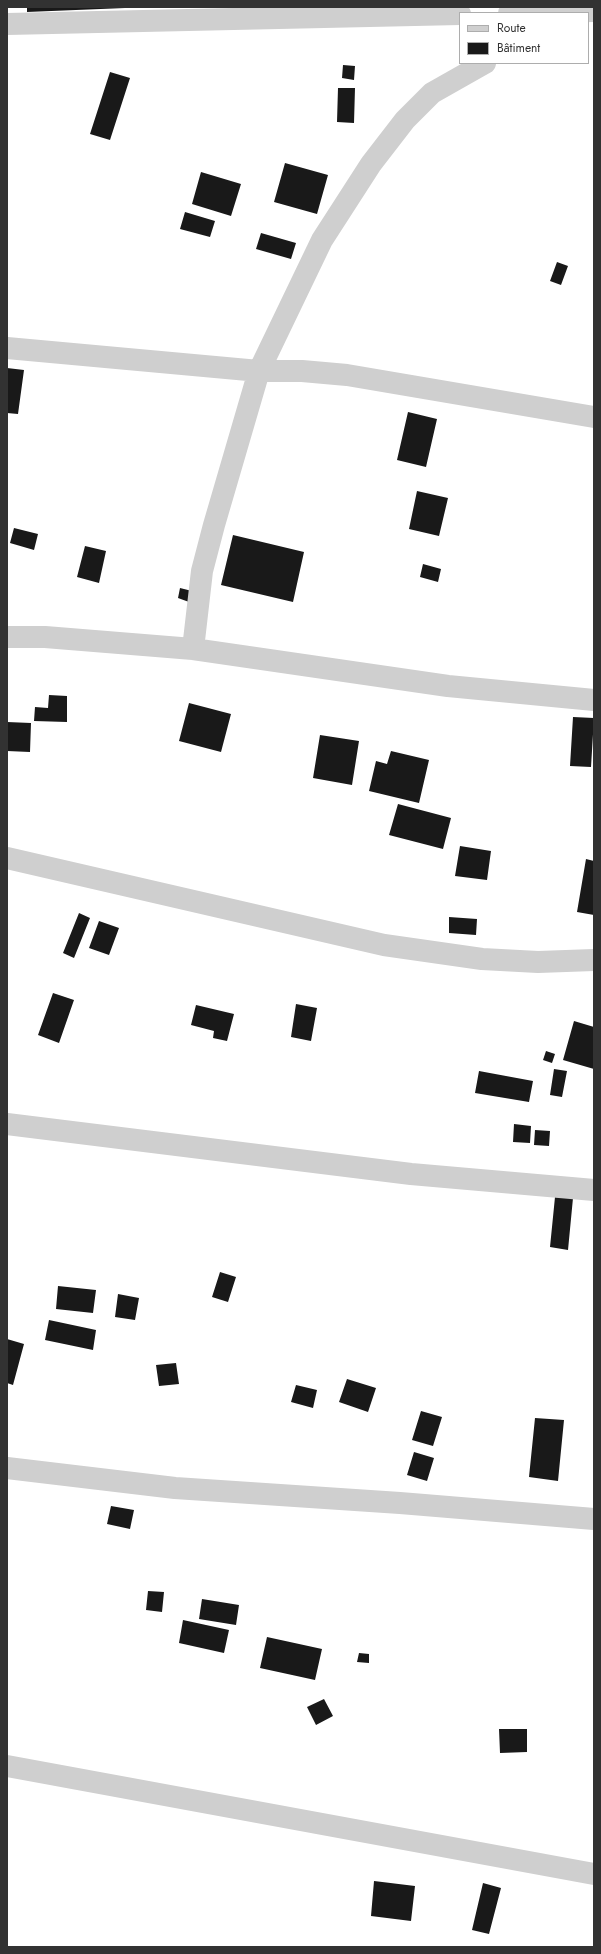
<!DOCTYPE html>
<meta charset="utf-8">
<style>
body{margin:0}
#map{position:relative;width:601px;height:1954px;overflow:hidden;background:#fff;font-family:Jost,sans-serif}
canvas{display:block}
.frame{position:absolute;inset:0;border:8px solid #323232;pointer-events:none}
.legend{position:absolute;left:459px;top:12px;width:130px;height:52px;box-sizing:border-box;background:#fff;border:1px solid #adadad;margin:0;padding:5px 7px;list-style:none;font-size:12px;color:#323232}
.legend li{display:flex;align-items:center;gap:8px;height:20px}
.legend b{width:20px;border:1px solid #adadad}
</style>
<div id="map">
<canvas width="601" height="1954"></canvas>
<div class="frame"></div>
<ul class="legend">
<li><b style="height:5px;background:#cfcfcf"></b>Route</li>
<li><b style="height:11px;background:#191919"></b>Bâtiment</li>
</ul>
</div>
<script>
const ctx = document.querySelector('canvas').getContext('2d');
ctx.lineJoin = 'round';
function fillPath(path, color) { ctx.fillStyle = color; ctx.fill(path, 'evenodd'); }
const toPath = rows => new Path2D(rows.map(r => 'M' + r).join(''));
function stroke(path, color, width, dash) { ctx.strokeStyle = color; ctx.lineWidth = width; ctx.lineCap = dash ? 'butt' : 'round'; ctx.setLineDash(dash || []); ctx.stroke(path); }
fillPath(toPath([
 [27,7,125,7,125,8,27,12],
 [343,65,355,66,354,80,342,78],
 [110,72,130,78,110,140,90,134],
 [338,88,355,88,354,123,337,122],
 [285,163,328,175,317,214,274,202],
 [201,172,241,184,231,216,192,204],
 [185,212,215,221,210,237,180,229],
 [261,233,296,243,291,259,256,249],
 [557,262,568,266,561,285,550,281],
 [7,368,24,370,18,414,7,413],
 [408,412,437,419,426,467,397,460],
 [417,491,448,498,439,536,409,529],
 [14,528,38,534,34,550,10,543],
 [233,535,304,552,293,602,221,585],
 [85,546,106,551,99,583,77,577],
 [423,564,441,569,438,582,420,577],
 [180,588,192,591,189,602,178,598],
 [49,695,67,696,67,722,34,721,35,707,48,708],
 [189,703,231,714,221,752,179,741],
 [573,717,594,718,591,767,570,766],
 [7,722,31,723,30,752,7,751],
 [320,735,359,741,352,785,313,778],
 [391,751,429,760,419,803,369,791,376,761,387,764],
 [398,804,451,818,443,849,389,835],
 [460,846,491,851,487,880,455,876],
 [586,859,594,861,594,915,577,912],
 [79,913,90,918,74,958,63,953],
 [449,917,477,919,476,935,449,933],
 [99,921,119,928,109,955,89,948],
 [53,993,74,1000,59,1043,38,1035],
 [296,1004,317,1008,311,1041,291,1037],
 [196,1005,234,1014,227,1041,213,1038,214,1031,191,1025],
 [574,1021,594,1027,594,1069,563,1060],
 [546,1051,555,1054,552,1063,543,1060],
 [554,1069,567,1071,562,1097,550,1095],
 [479,1071,533,1081,529,1102,475,1093],
 [514,1124,531,1126,530,1143,513,1142],
 [535,1130,550,1131,549,1146,534,1145],
 [555,1197,573,1198,568,1250,550,1247],
 [220,1272,236,1277,228,1302,212,1297],
 [58,1286,96,1290,93,1313,56,1309],
 [118,1294,139,1298,135,1320,115,1317],
 [49,1320,96,1330,93,1350,45,1340],
 [7,1339,24,1344,13,1385,7,1383],
 [176,1363,179,1384,159,1386,156,1365],
 [347,1379,376,1388,368,1412,339,1402],
 [296,1385,317,1390,313,1408,291,1402],
 [421,1411,442,1417,433,1446,412,1440],
 [535,1418,564,1420,558,1481,529,1477],
 [414,1452,434,1458,427,1481,407,1475],
 [111,1506,134,1510,130,1529,107,1524],
 [148,1591,164,1592,162,1612,146,1610],
 [202,1599,239,1605,236,1625,199,1619],
 [183,1620,229,1630,224,1653,179,1643],
 [267,1637,322,1649,315,1680,260,1668],
 [359,1653,369,1654,369,1663,357,1662],
 [324,1699,333,1716,316,1725,307,1707],
 [499,1729,527,1729,527,1752,500,1753],
 [374,1881,415,1886,411,1921,371,1916],
 [483,1883,501,1888,489,1934,472,1930]
]), '#191919');
stroke(toPath([
 [509,13,594,11],
 [7,24,460,14],
 [7,348,259,371,302,371,347,375,594,417],
 [7,637,45,637,193,649,448,686,594,700],
 [193,649,202,571,214,525,259,371,322,240,371,164,405,120,432,93,485,63],
 [7,858,384,945,482,959,538,962,594,960],
 [7,1124,411,1174,594,1190],
 [7,1468,175,1488,400,1503,594,1519],
 [7,1766,594,1874]
]), '#cfcfcf', 22);
</script>
